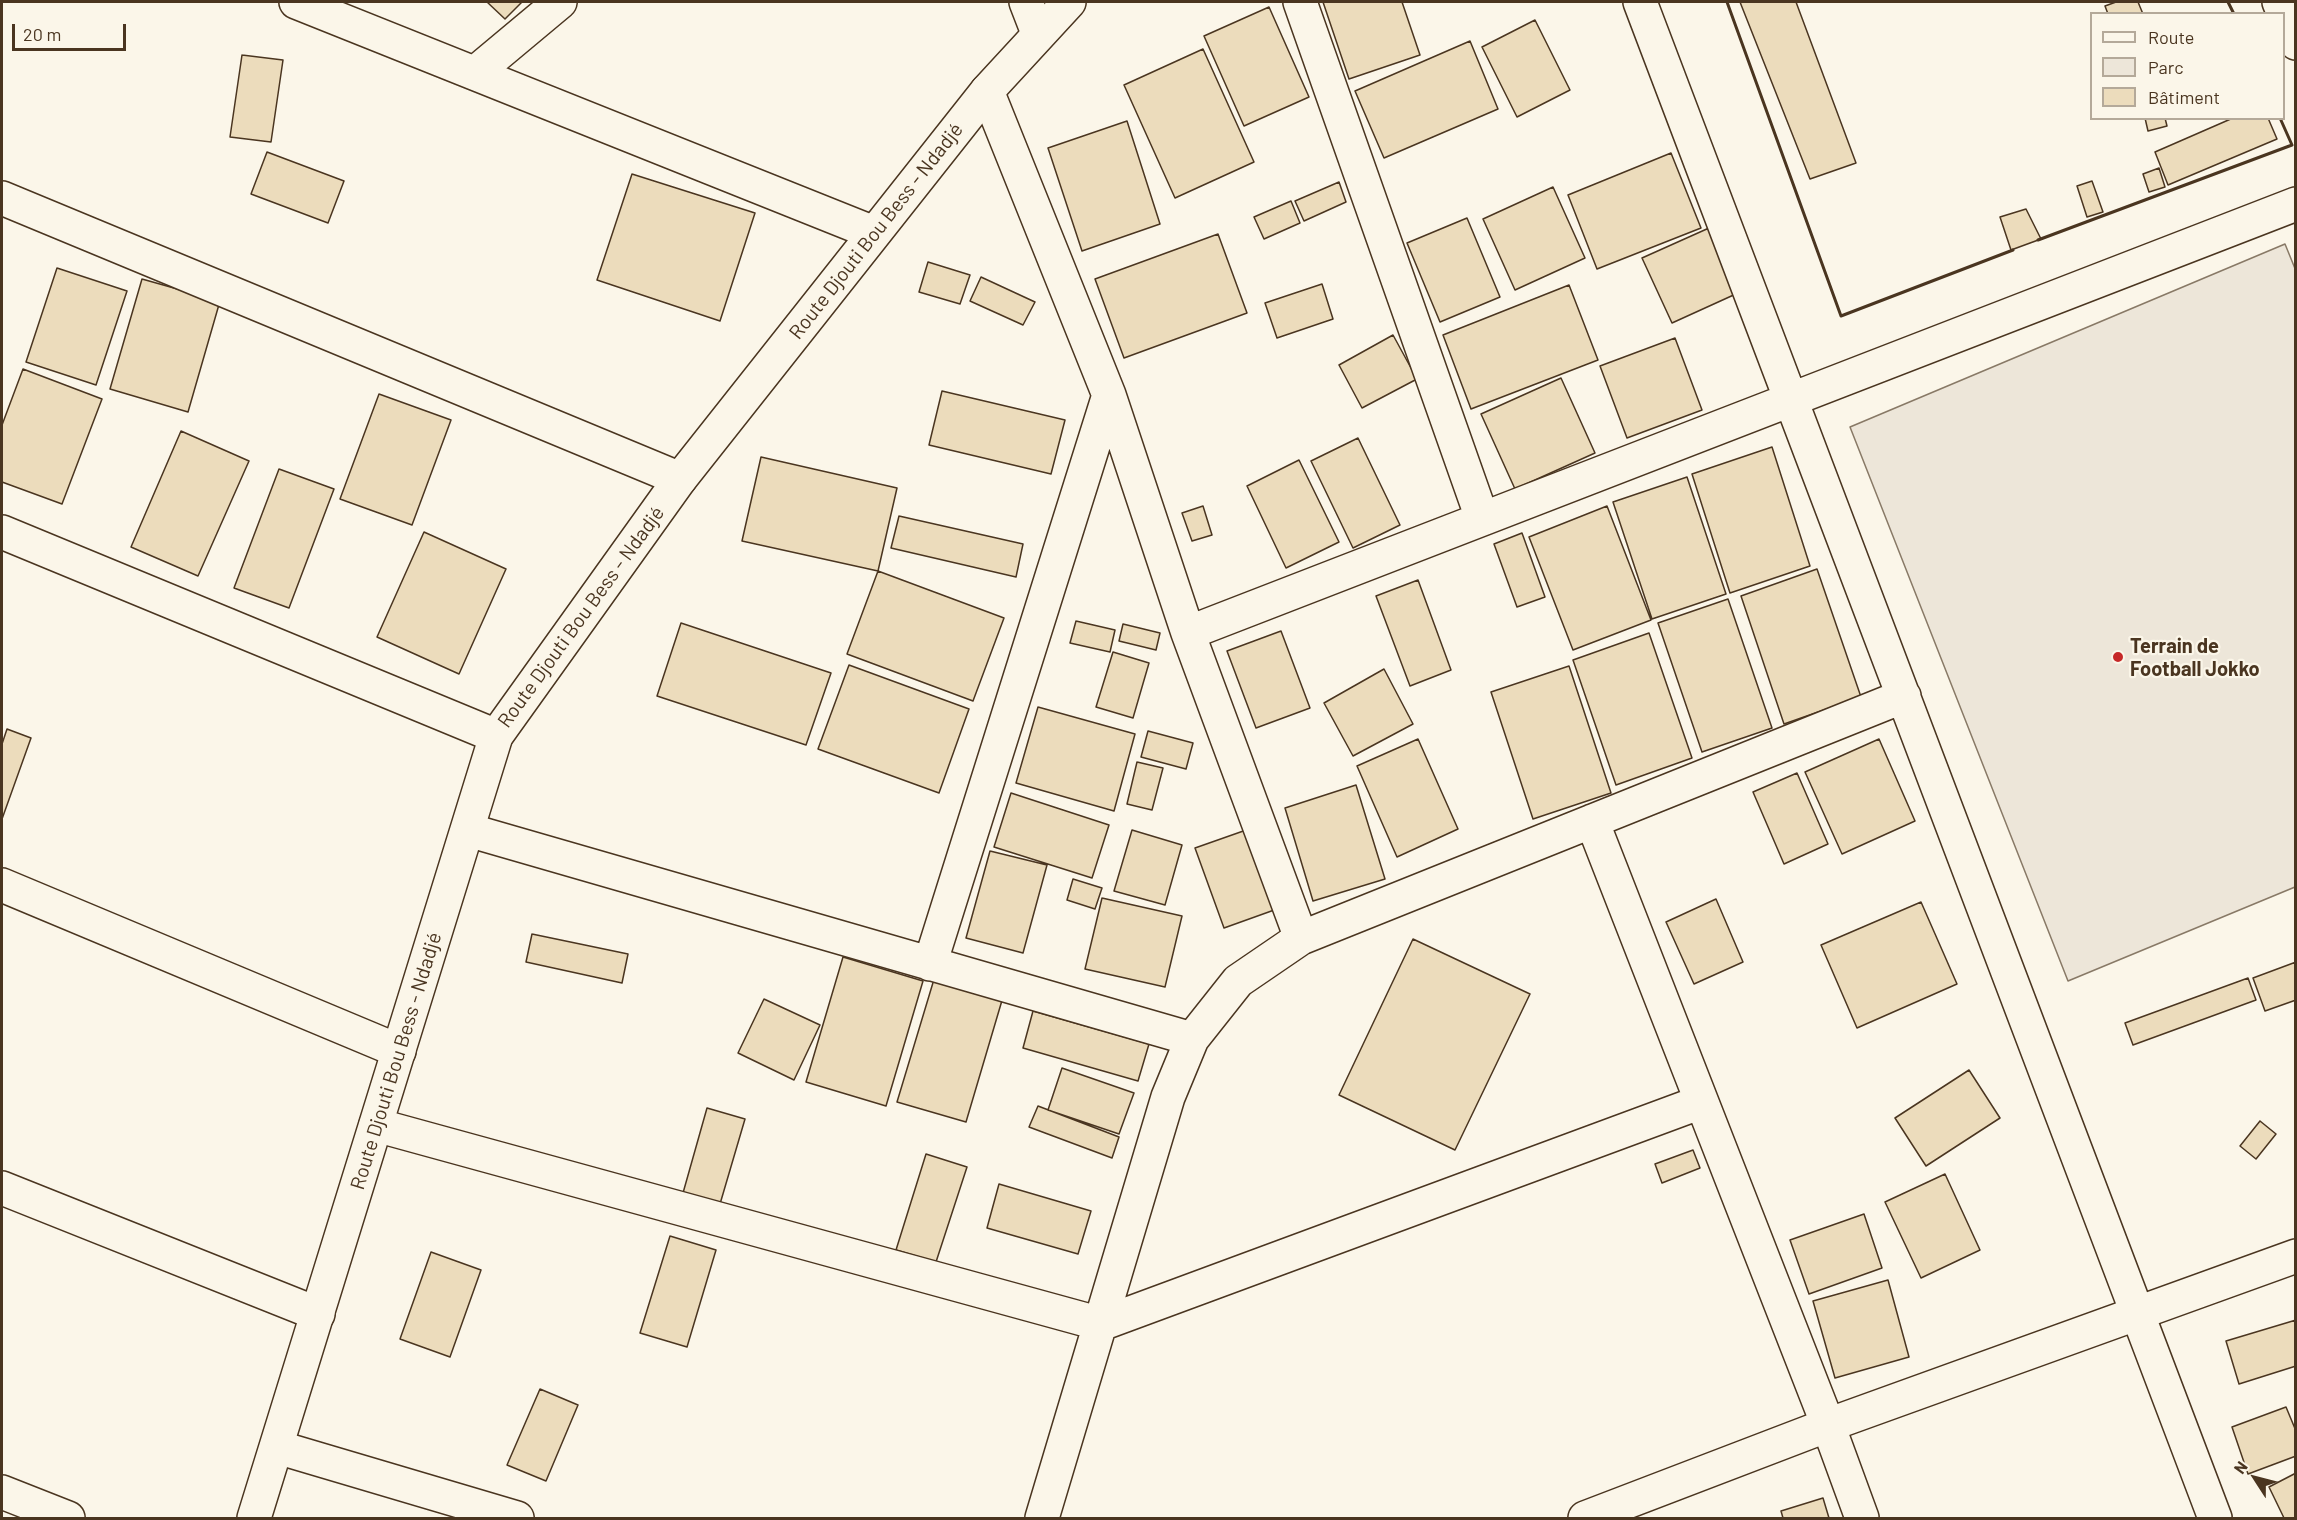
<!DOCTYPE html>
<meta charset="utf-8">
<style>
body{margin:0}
#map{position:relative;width:2297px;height:1520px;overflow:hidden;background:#fbf6e9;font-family:Barlow,sans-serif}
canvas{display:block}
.frame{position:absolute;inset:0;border:3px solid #4a3520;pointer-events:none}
.legend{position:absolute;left:2090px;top:12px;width:195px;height:108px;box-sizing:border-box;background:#fbf6e9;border:2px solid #b4a999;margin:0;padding:8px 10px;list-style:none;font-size:18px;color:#4a3520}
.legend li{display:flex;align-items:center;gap:12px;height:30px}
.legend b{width:30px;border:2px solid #b4a999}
.north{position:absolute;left:2225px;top:1448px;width:60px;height:60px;-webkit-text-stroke:4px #fbf6e9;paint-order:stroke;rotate:306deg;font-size:16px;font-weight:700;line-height:24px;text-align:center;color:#4a3520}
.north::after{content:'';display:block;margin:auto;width:21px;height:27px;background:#4a3520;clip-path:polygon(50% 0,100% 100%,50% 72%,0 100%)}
.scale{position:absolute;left:12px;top:24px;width:114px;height:27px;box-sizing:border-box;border:3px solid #4a3520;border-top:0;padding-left:8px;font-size:18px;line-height:21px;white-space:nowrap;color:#4a3520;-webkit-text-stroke:4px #fbf6e9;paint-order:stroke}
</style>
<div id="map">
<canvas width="2297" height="1520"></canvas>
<div class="frame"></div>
<ul class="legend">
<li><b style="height:8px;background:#fbf6e9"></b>Route</li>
<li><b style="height:16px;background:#ede6d9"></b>Parc</li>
<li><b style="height:16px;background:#ecdcbc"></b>Bâtiment</li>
</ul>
<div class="north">N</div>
<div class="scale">20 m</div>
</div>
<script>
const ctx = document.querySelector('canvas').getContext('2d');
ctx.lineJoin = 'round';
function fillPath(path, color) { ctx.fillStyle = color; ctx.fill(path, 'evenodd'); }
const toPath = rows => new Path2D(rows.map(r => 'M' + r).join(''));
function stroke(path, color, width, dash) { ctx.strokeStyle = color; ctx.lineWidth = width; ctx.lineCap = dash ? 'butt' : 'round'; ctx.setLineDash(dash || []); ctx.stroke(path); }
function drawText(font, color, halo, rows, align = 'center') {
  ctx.font = font + ' Barlow,sans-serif'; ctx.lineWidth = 4.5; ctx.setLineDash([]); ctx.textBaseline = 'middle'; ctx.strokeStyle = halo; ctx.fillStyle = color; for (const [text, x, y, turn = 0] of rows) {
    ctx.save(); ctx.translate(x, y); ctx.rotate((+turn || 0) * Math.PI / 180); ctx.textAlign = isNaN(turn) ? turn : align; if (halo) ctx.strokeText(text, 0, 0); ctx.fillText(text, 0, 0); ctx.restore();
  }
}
const green = toPath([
 [2285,244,2296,271,2295,887,2068,981,1850,427,2285,244]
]);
fillPath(green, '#ede6d9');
stroke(green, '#887966', 1.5);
const building = toPath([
 [487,2,522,2,505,19,487,2],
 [1323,2,1402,2,1420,55,1349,79,1323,2],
 [1740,2,1796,2,1856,163,1810,179,1740,2],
 [2116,2,2138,2,2143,14,2108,14,2105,6,2116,2],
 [1269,7,1309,97,1244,126,1204,36,1269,7],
 [1535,20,1570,90,1517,117,1482,47,1535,20],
 [1470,41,1498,109,1384,158,1355,91,1470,41],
 [1203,49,1254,162,1175,198,1124,85,1203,49],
 [242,55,283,60,271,142,230,137,242,55],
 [2145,118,2165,118,2167,126,2148,131,2145,118],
 [2233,118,2268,118,2277,139,2168,185,2155,152,2233,118],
 [1127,121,1160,224,1082,251,1048,148,1127,121],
 [267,152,344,181,328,223,251,194,267,152],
 [1671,153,1701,228,1597,269,1568,195,1671,153],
 [2159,168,2165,187,2149,192,2143,174,2159,168],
 [632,174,755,213,720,321,597,280,632,174],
 [2092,181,2103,212,2087,217,2077,186,2092,181],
 [1339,182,1346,202,1304,221,1295,201,1339,182],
 [1553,187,1585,258,1515,290,1483,219,1553,187],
 [1291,201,1300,223,1264,239,1254,217,1291,201],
 [2026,209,2041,239,2011,250,2000,217,2026,209],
 [1467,218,1500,297,1440,322,1407,243,1467,218],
 [1709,228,1738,293,1672,323,1642,258,1709,228],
 [1218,234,1247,313,1124,358,1095,279,1218,234],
 [928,262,970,275,960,304,919,292,928,262],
 [57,268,127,291,96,385,26,362,57,268],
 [981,277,1035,302,1023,325,970,301,981,277],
 [142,279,220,301,188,412,110,389,142,279],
 [1322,284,1333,319,1277,338,1265,303,1322,284],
 [1569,285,1598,360,1471,409,1443,335,1569,285],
 [1393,335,1417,379,1362,408,1339,365,1393,335],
 [1675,338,1702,410,1627,438,1600,366,1675,338],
 [23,369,102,399,62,504,2,482,2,425,23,369],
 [1561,378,1595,453,1515,489,1481,414,1561,378],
 [942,391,1065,420,1051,474,929,445,942,391],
 [379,394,451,420,412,525,340,499,379,394],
 [181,431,249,461,198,576,131,547,181,431],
 [1358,438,1400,525,1353,548,1311,461,1358,438],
 [1772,447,1810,566,1730,593,1692,474,1772,447],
 [761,457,897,488,878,571,742,541,761,457],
 [1299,460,1339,542,1286,568,1247,486,1299,460],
 [279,469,334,489,289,608,234,588,279,469],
 [1687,477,1726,594,1652,619,1613,502,1687,477],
 [1203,506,1212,535,1192,541,1182,513,1203,506],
 [1607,506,1651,620,1573,650,1529,537,1607,506],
 [899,516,1023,544,1016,577,891,548,899,516],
 [424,532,506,569,459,674,377,637,424,532],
 [1522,533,1545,597,1517,607,1494,544,1522,533],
 [1817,569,1861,697,1784,724,1741,596,1817,569],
 [878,571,1004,618,973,701,847,654,878,571],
 [1418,580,1451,670,1410,686,1376,596,1418,580],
 [1728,599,1772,728,1702,752,1658,623,1728,599],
 [1076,621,1115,630,1110,652,1070,643,1076,621],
 [681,623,831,673,806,745,657,696,681,623],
 [1123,624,1160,633,1156,650,1119,641,1123,624],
 [1281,631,1310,708,1256,728,1227,651,1281,631],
 [1649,633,1692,758,1616,785,1573,660,1649,633],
 [1113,652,1149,663,1133,718,1096,707,1113,652],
 [849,665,969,709,939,793,818,749,849,665],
 [1569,666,1611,793,1533,819,1491,692,1569,666],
 [1384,669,1413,724,1353,756,1324,703,1384,669],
 [1038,707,1135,734,1114,811,1016,783,1038,707],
 [7,729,31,738,2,819,2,744,7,729],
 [1148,731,1193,743,1186,769,1141,757,1148,731],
 [1418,739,1458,829,1397,857,1357,766,1418,739],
 [1879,739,1915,821,1842,854,1805,772,1879,739],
 [1137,762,1163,768,1152,810,1127,804,1137,762],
 [1797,773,1828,844,1784,864,1753,792,1797,773],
 [1356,785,1385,879,1313,901,1285,808,1356,785],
 [1011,793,1109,825,1092,878,994,847,1011,793],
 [1249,829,1277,909,1224,928,1195,848,1249,829],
 [1132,830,1182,845,1165,905,1114,891,1132,830],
 [990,851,1047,865,1023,953,966,938,990,851],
 [1073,879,1102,888,1095,909,1067,900,1073,879],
 [1102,898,1182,916,1165,987,1085,969,1102,898],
 [1716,899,1743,962,1694,984,1666,922,1716,899],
 [1921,902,1957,984,1857,1028,1821,945,1921,902],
 [532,934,628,954,622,983,526,962,532,934],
 [1413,939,1530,994,1455,1150,1339,1095,1413,939],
 [843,957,923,981,886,1106,806,1082,843,957],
 [2296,962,2296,1000,2265,1011,2253,978,2296,962],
 [935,976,1003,997,966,1122,897,1102,935,976],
 [2248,978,2256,1000,2133,1045,2125,1023,2248,978],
 [764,999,820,1025,794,1080,738,1053,764,999],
 [1033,1011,1149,1044,1138,1081,1023,1048,1033,1011],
 [1062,1068,1134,1093,1119,1134,1048,1110,1062,1068],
 [1969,1070,2000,1118,1926,1166,1895,1118,1969,1070],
 [1038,1106,1119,1137,1112,1158,1029,1127,1038,1106],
 [707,1108,745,1119,720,1204,683,1193,707,1108],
 [2260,1121,2276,1134,2256,1159,2240,1146,2260,1121],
 [1693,1150,1700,1168,1662,1183,1655,1164,1693,1150],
 [926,1154,967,1167,936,1262,896,1250,926,1154],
 [1945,1174,1980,1250,1921,1278,1885,1202,1945,1174],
 [999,1184,1091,1211,1078,1254,987,1228,999,1184],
 [1864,1214,1882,1268,1809,1294,1790,1240,1864,1214],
 [670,1236,716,1250,687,1347,640,1333,670,1236],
 [431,1252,481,1270,450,1357,400,1339,431,1252],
 [1888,1280,1909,1357,1835,1378,1813,1301,1888,1280],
 [2296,1320,2296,1366,2239,1384,2226,1341,2296,1320],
 [540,1389,578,1405,546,1481,507,1465,540,1389],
 [2286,1407,2296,1431,2296,1456,2248,1474,2232,1427,2286,1407],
 [2296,1473,2296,1518,2284,1518,2269,1487,2296,1473],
 [1823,1498,1829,1518,1783,1518,1781,1511,1823,1498]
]);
fillPath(building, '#ecdcbc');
stroke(building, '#4a3520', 1.5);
const street = toPath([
 [296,2,874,233],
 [1026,2,1038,33],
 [1300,2,1482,518],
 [1640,2,2215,1518],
 [2279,2,2296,43],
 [475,73,560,2],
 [987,91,1109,395,1188,633,1301,938],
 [2,198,680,479],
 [2,532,496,736],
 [1188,633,2296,204],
 [1592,821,1828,1425,1862,1518],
 [468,830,1192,1039],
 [2,885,399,1051],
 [930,964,1109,395],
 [376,1125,1101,1324,1701,1102],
 [2,1188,318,1314],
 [277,1447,517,1518],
 [2,1492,68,1518],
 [1042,1518,1168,1097,1192,1039,1238,981,1301,938,1904,696],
 [1585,1518,1828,1425,2296,1256]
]);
const secondary = toPath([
 [254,1518,496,736,680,479,987,91,1069,2]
]);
stroke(street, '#4a3520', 36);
stroke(secondary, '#4a3520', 36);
stroke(street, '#fbf6e9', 33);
stroke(secondary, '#fbf6e9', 33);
stroke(toPath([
 [1727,2,1841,316,2013,250],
 [2228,2,2234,14],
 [2038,240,2292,145,2280,118]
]), '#4a3520', 3);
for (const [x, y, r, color] of [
 [2118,657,6,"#c62828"]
]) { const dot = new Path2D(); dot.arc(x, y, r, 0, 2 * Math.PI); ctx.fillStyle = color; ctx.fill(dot); stroke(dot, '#fbf6e9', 2); }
drawText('20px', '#4a3520', '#fbf6e9', [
 ["Route Djouti Bou Bess - Ndadjé",876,231,-52],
 ["Route Djouti Bou Bess - Ndadjé",581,617,-54],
 ["Route Djouti Bou Bess - Ndadjé",396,1061,-73]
]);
drawText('bold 20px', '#4a3520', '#fbf6e9', [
 ["Terrain de",2130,646],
 ["Football Jokko",2130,669]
], 'left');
</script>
